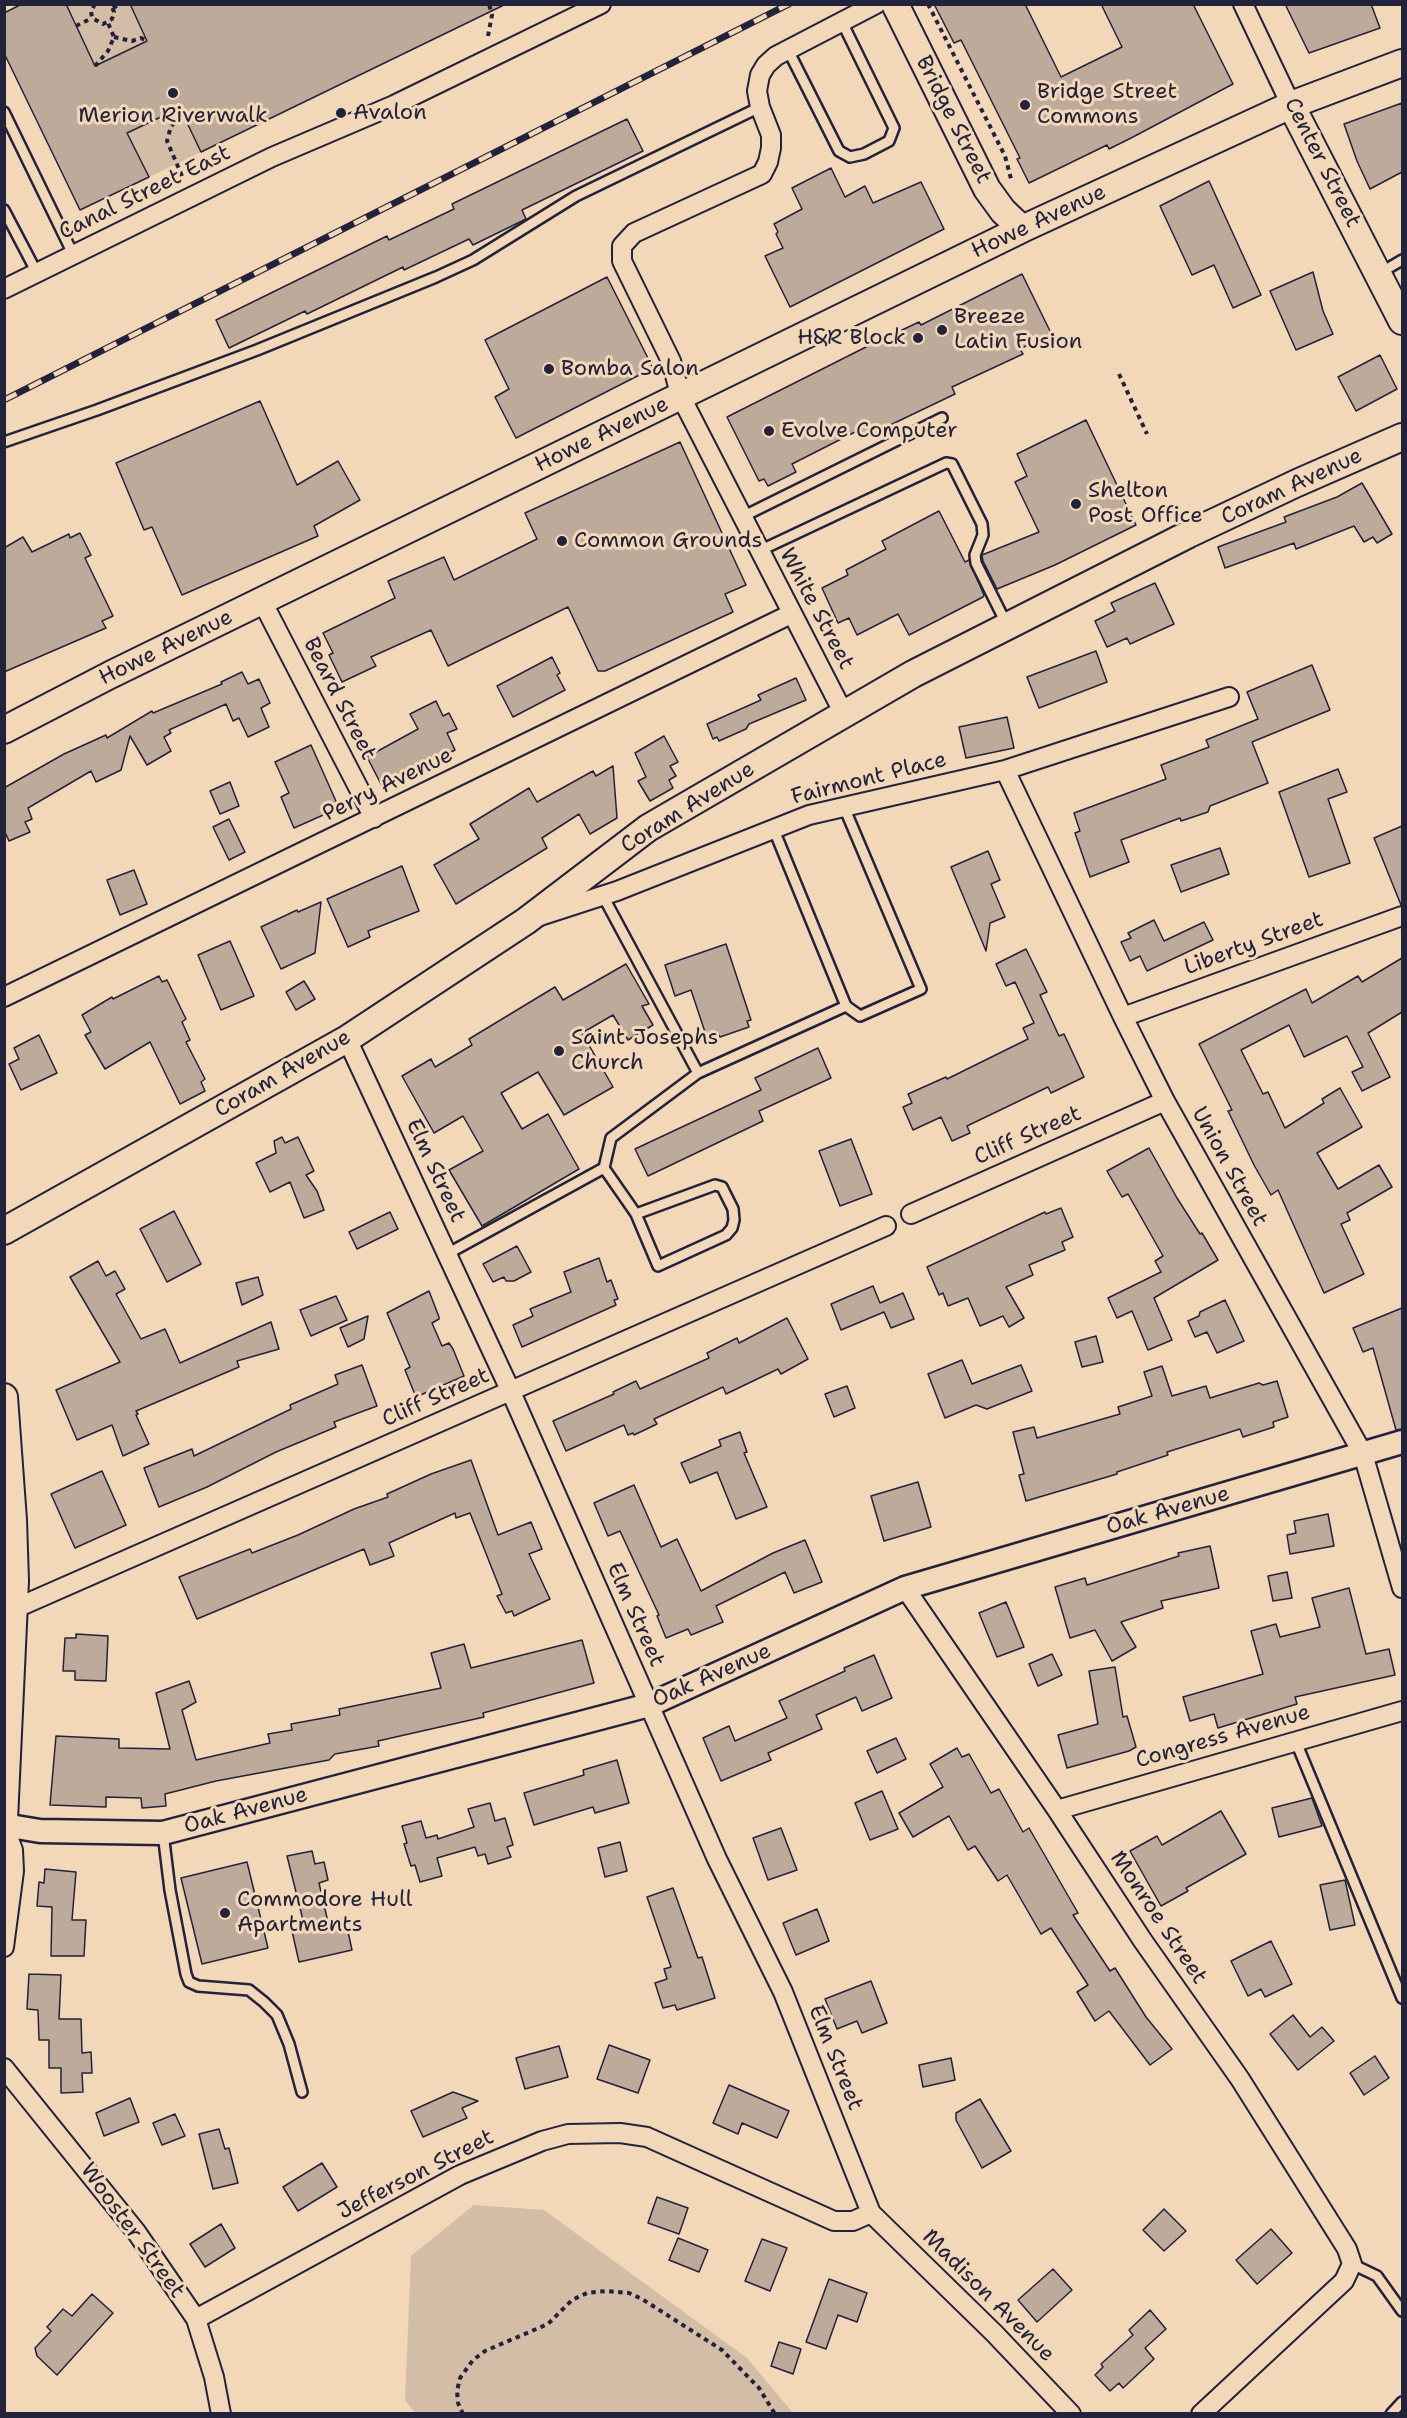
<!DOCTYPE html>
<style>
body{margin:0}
#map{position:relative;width:1407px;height:2418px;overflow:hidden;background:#f2d7b9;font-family:"Shantell Sans",sans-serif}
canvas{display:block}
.frame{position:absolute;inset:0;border:6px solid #22223b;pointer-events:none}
</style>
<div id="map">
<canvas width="1407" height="2418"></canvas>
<div class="frame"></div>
</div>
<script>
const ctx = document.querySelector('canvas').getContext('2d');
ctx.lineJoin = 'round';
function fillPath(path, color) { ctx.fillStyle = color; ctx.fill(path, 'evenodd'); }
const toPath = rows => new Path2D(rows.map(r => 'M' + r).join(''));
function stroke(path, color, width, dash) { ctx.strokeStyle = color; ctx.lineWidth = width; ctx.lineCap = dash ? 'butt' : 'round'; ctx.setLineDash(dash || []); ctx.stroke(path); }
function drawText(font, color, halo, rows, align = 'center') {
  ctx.font = font + ' "Shantell Sans",sans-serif'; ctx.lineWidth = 6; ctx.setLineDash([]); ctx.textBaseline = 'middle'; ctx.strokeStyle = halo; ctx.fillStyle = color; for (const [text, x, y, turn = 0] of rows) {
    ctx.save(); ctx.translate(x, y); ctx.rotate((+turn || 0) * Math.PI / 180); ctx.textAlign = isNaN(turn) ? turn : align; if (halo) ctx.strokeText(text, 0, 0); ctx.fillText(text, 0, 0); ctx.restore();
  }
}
fillPath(toPath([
 [66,5,130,5,147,41,95,66],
 [180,108,201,152,149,177,127,133],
 [474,2205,544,2210,747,2358,793,2413,415,2413,405,2400,411,2256]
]), '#d4bda7');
const building = toPath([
 [22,4,66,4,95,66,147,41,130,4,506,4,201,152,180,108,127,133,149,177,80,210,4,53,4,13,22,4],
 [934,4,1025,4,1061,77,1122,47,1101,4,1193,4,1233,84,1133,137,1109,149,1107,145,1029,183,1017,159,1020,158,961,40,954,43,934,4],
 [1285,4,1371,4,1380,28,1309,53,1285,4],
 [1402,103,1402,172,1370,189,1357,161,1344,124,1402,103],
 [627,119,643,151,522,210,526,219,473,245,469,239,404,270,403,267,307,314,305,311,229,348,216,320,387,236,389,240,454,209,452,204,627,119],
 [831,168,845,197,865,186,873,203,921,182,944,229,790,307,765,256,783,248,776,234,778,232,774,224,802,209,792,188,831,168],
 [1209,181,1261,295,1233,308,1214,265,1192,275,1160,206,1209,181],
 [1313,272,1323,311,1333,334,1296,350,1270,291,1313,272],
 [1022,274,1051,333,1020,349,1023,354,952,387,955,394,861,439,857,431,792,464,796,472,768,486,764,479,759,481,727,417,866,347,919,322,921,325,1022,274],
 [607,277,653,368,516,438,495,397,509,389,485,340,607,277],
 [1380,355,1397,389,1356,411,1338,377,1380,355],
 [260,401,297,485,338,461,360,500,314,526,318,536,182,595,152,527,144,530,116,463,260,401],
 [1086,420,1136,525,1055,565,997,589,983,561,982,555,1039,532,1015,482,1027,476,1017,454,1086,420],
 [680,442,746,585,725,594,733,612,605,671,598,671,568,607,448,666,431,630,371,657,376,666,342,682,329,655,333,653,323,633,395,598,388,581,444,557,454,580,537,539,525,513,680,442],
 [1362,483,1392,534,1377,543,1373,537,1364,542,1354,526,1296,549,1294,543,1225,568,1218,547,1286,522,1284,517,1337,497,1362,483],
 [939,511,965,562,969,560,984,595,983,597,909,635,898,614,857,635,849,618,838,623,822,588,848,575,846,570,886,549,882,541,939,511],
 [80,533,91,555,85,558,113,616,102,621,106,628,4,672,4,548,23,537,32,552,69,534,70,538,80,533],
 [1155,583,1174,624,1130,644,1127,638,1107,647,1095,621,1115,611,1111,603,1155,583],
 [1096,651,1107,682,1039,708,1027,677,1096,651],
 [552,657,560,673,557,675,565,690,513,717,497,686,552,657],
 [1312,665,1330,710,1252,742,1268,783,1210,806,1208,812,1181,821,1180,818,1121,840,1129,862,1090,877,1075,833,1080,831,1074,813,1166,779,1161,765,1209,747,1206,740,1258,719,1247,692,1312,665],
 [242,672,248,684,259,679,270,703,261,708,269,727,248,737,239,718,233,721,226,704,169,730,171,733,164,737,171,751,147,765,130,736,121,770,96,782,91,771,28,808,32,819,25,822,30,832,9,841,4,830,4,788,64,754,106,735,107,738,152,711,153,713,222,684,221,682,242,672],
 [796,678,806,700,749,724,746,729,719,741,717,737,713,739,707,724,761,700,758,695,796,678],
 [436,701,443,716,449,713,457,729,447,733,455,750,382,786,367,757,418,729,410,714,436,701],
 [1007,717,1014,748,966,758,959,727,1007,717],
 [664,736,678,762,670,766,676,776,669,780,673,788,650,801,638,781,646,777,635,753,664,736],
 [311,745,339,808,294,828,281,797,289,793,275,762,311,745],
 [613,766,617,818,590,834,579,814,542,838,547,848,456,904,434,865,479,839,470,824,529,788,537,802,593,771,596,776,613,766],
 [1338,769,1347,792,1328,799,1350,863,1309,877,1279,792,1338,769],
 [230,782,239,806,220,814,210,791,230,782],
 [229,819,245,852,229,860,213,827,229,819],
 [1402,826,1402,905,1401,905,1374,838,1402,826],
 [1220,848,1229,874,1181,892,1171,865,1220,848],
 [988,851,1000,880,991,884,1005,917,990,923,986,951,951,867,988,851],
 [402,866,419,911,368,931,370,937,348,947,327,899,402,866],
 [134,870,147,904,120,915,107,880,134,870],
 [321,902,315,953,281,969,261,927,297,910,298,912,321,902],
 [1154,920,1164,941,1204,922,1213,940,1147,971,1140,956,1130,961,1121,942,1131,938,1128,933,1154,920],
 [230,941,254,996,221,1010,198,955,230,941],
 [726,944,751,1020,747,1021,749,1027,720,1037,717,1031,706,1035,691,990,675,996,665,965,726,944],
 [1026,949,1047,992,1040,995,1059,1036,1064,1034,1084,1077,1051,1093,1048,1087,967,1126,970,1133,952,1141,941,1117,913,1130,903,1107,912,1103,908,1094,946,1077,947,1079,1028,1039,1023,1028,1034,1023,1015,982,1006,986,996,964,1026,949],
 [1402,958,1402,1012,1368,1033,1390,1077,1362,1091,1352,1072,1363,1067,1347,1036,1304,1057,1289,1025,1241,1050,1263,1094,1268,1092,1285,1128,1324,1103,1322,1099,1340,1088,1362,1127,1317,1153,1338,1189,1379,1165,1392,1187,1347,1213,1350,1220,1341,1224,1364,1274,1324,1293,1278,1190,1271,1195,1254,1165,1228,1111,1232,1110,1199,1044,1306,989,1312,1003,1358,976,1362,982,1402,958],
 [626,964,649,1004,642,1006,653,1025,628,1040,613,1015,582,1033,613,1087,564,1115,538,1072,501,1093,522,1129,548,1114,579,1169,482,1226,449,1170,483,1151,463,1116,434,1133,402,1076,431,1059,435,1067,472,1045,469,1039,555,987,563,1000,626,964],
 [159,976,162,982,167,980,186,1019,182,1022,190,1040,186,1042,205,1079,201,1082,205,1091,180,1104,150,1042,105,1069,85,1035,91,1032,82,1015,112,997,113,999,159,976],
 [304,981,315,999,296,1010,286,992,304,981],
 [39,1035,57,1073,21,1090,9,1064,19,1059,14,1048,39,1035],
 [818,1048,831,1078,759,1111,763,1121,648,1176,635,1149,761,1090,755,1078,818,1048],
 [282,1137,285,1143,298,1137,314,1171,306,1175,317,1191,324,1210,304,1218,290,1182,270,1192,256,1163,276,1153,274,1141,282,1137],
 [851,1139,872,1194,840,1206,819,1151,851,1139],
 [1149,1148,1177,1198,1200,1234,1202,1233,1218,1260,1154,1298,1172,1340,1148,1350,1132,1311,1117,1318,1108,1298,1161,1272,1155,1261,1163,1256,1128,1194,1122,1197,1107,1171,1149,1148],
 [1061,1208,1073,1237,1062,1242,1065,1250,1029,1265,1033,1275,1006,1287,1024,1318,1009,1327,1003,1316,980,1326,968,1298,948,1306,943,1293,939,1295,927,1267,1045,1212,1046,1214,1061,1208],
 [174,1211,201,1264,167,1282,140,1229,174,1211],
 [390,1212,398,1229,357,1249,349,1232,390,1212],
 [517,1246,531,1272,514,1281,506,1281,504,1277,493,1282,483,1264,517,1246],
 [599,1258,607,1282,611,1280,618,1299,614,1300,616,1305,522,1347,513,1325,533,1316,530,1309,571,1292,564,1272,599,1258],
 [98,1261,106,1276,115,1271,125,1289,116,1294,141,1339,165,1329,180,1363,271,1322,279,1349,237,1361,239,1367,136,1411,138,1414,136,1415,149,1444,123,1456,112,1425,77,1440,56,1390,120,1362,70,1277,98,1261],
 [258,1277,263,1295,242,1305,236,1283,258,1277],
 [873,1286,880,1303,903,1293,914,1319,891,1328,884,1312,841,1330,831,1304,873,1286],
 [429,1291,439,1317,439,1319,432,1323,442,1346,449,1343,453,1349,464,1376,416,1397,405,1370,410,1367,387,1313,429,1291],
 [336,1296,347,1320,311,1336,300,1310,336,1296],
 [1225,1300,1244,1341,1217,1353,1207,1332,1195,1337,1188,1321,1199,1316,1200,1312,1225,1300],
 [1402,1308,1402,1429,1396,1430,1373,1348,1363,1352,1353,1328,1402,1308],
 [368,1316,364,1339,348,1347,340,1328,368,1316],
 [787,1318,808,1359,781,1374,778,1369,726,1394,723,1387,654,1419,657,1424,634,1435,633,1433,628,1435,624,1425,566,1451,553,1421,614,1394,613,1392,636,1381,640,1389,709,1358,707,1353,737,1338,739,1343,787,1318],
 [1096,1336,1103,1362,1082,1367,1075,1342,1096,1336],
 [962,1360,972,1384,1021,1365,1032,1391,987,1409,976,1405,945,1418,928,1374,962,1360],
 [362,1365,377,1406,334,1422,336,1427,276,1452,207,1487,159,1507,144,1468,192,1449,194,1456,291,1409,290,1405,338,1384,335,1375,362,1365],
 [1162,1366,1172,1396,1206,1386,1210,1398,1259,1383,1263,1385,1277,1381,1288,1417,1273,1422,1274,1427,1243,1437,1240,1429,1167,1452,1168,1455,1117,1472,1117,1474,1026,1501,1019,1475,1024,1474,1013,1432,1034,1427,1037,1438,1120,1414,1118,1407,1152,1396,1144,1372,1162,1366],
 [847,1386,855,1408,834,1417,825,1394,847,1386],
 [740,1432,747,1452,744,1453,767,1507,736,1519,717,1472,690,1483,681,1463,721,1446,719,1440,740,1432],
 [471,1460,498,1535,531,1522,542,1549,529,1554,550,1599,514,1616,512,1611,506,1613,497,1596,502,1594,470,1513,456,1518,455,1513,389,1543,394,1556,370,1565,364,1549,197,1619,179,1577,250,1549,252,1553,298,1535,354,1509,388,1497,387,1494,431,1474,471,1460],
 [102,1471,126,1525,75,1548,51,1494,102,1471],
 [918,1482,931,1527,884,1541,871,1496,918,1482],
 [634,1485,661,1547,677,1539,701,1591,773,1553,805,1540,822,1582,794,1593,785,1572,716,1606,723,1622,691,1635,688,1629,666,1638,657,1616,659,1615,620,1531,608,1536,594,1503,634,1485],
 [1328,1514,1334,1546,1290,1554,1287,1535,1296,1533,1294,1521,1328,1514],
 [1210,1546,1219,1588,1161,1601,1163,1608,1121,1622,1136,1647,1112,1661,1095,1630,1070,1638,1055,1587,1085,1578,1087,1585,1179,1556,1178,1553,1210,1546],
 [1287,1572,1292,1598,1273,1601,1268,1576,1287,1572],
 [1349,1588,1366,1654,1389,1649,1395,1675,1295,1697,1297,1704,1218,1728,1214,1714,1190,1721,1183,1697,1263,1674,1251,1631,1276,1624,1280,1637,1320,1627,1312,1598,1349,1588],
 [1006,1602,1024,1647,997,1657,979,1613,1006,1602],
 [76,1634,108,1636,106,1681,75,1680,75,1671,63,1671,65,1638,76,1638,76,1634],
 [582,1640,594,1683,483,1713,484,1717,378,1741,379,1746,335,1754,329,1760,216,1781,165,1794,166,1806,142,1808,141,1798,106,1797,106,1807,50,1805,56,1736,119,1739,119,1748,170,1749,156,1693,189,1681,196,1702,182,1710,196,1760,270,1743,268,1734,292,1730,291,1724,340,1715,339,1709,441,1688,431,1653,464,1644,471,1668,582,1640],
 [1052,1654,1062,1675,1038,1686,1029,1664,1052,1654],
 [874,1655,892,1698,862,1711,856,1697,816,1715,822,1729,768,1753,771,1760,721,1781,703,1738,729,1726,735,1741,787,1718,779,1701,845,1671,844,1668,874,1655],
 [1115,1667,1123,1717,1127,1716,1136,1747,1129,1751,1067,1768,1058,1735,1098,1724,1089,1671,1115,1667],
 [896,1738,906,1759,877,1773,867,1751,896,1738],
 [957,1748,962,1757,969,1754,991,1793,999,1789,1023,1832,1029,1828,1078,1913,1073,1915,1110,1971,1115,1968,1146,2017,1172,2049,1150,2065,1109,2011,1095,2021,1077,1992,1088,1985,1051,1928,1041,1934,1007,1875,998,1881,975,1846,968,1850,949,1816,913,1837,899,1813,943,1787,930,1764,957,1748],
 [617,1760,629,1803,595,1813,593,1807,534,1825,524,1793,584,1775,583,1770,617,1760],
 [882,1791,898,1829,870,1840,855,1803,882,1791],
 [1312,1798,1322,1826,1279,1837,1272,1808,1312,1798],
 [490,1803,495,1821,505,1818,513,1845,507,1847,511,1857,488,1864,485,1854,478,1856,475,1847,437,1858,442,1876,420,1882,415,1865,411,1866,404,1844,407,1843,402,1826,421,1821,426,1838,437,1835,438,1839,474,1827,468,1809,490,1803],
 [1221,1811,1246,1854,1186,1888,1188,1891,1161,1906,1130,1851,1157,1836,1162,1845,1221,1811],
 [781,1828,797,1870,768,1880,753,1838,781,1828],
 [620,1842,627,1871,605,1877,598,1848,620,1842],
 [312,1851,315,1864,324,1862,328,1880,319,1883,328,1922,345,1918,352,1950,299,1962,292,1931,305,1928,287,1856,312,1851],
 [247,1862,268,1948,202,1964,181,1878,247,1862],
 [45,1869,76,1872,72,1920,86,1920,84,1956,51,1956,52,1907,37,1906,39,1882,44,1883,45,1869],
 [1345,1880,1355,1925,1330,1930,1320,1885,1345,1880],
 [673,1888,698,1958,702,1957,715,1998,677,2010,675,2005,663,2008,655,1983,667,1979,664,1969,671,1967,647,1897,673,1888],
 [817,1909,829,1941,796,1955,783,1923,817,1909],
 [1271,1941,1292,1984,1265,1997,1261,1989,1248,1996,1231,1961,1271,1941],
 [29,1974,61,1975,59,2019,81,2019,82,2053,91,2052,92,2073,82,2073,83,2092,61,2093,61,2068,49,2068,49,2040,39,2040,38,2010,27,2009,29,1974],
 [871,1981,887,2023,862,2033,857,2021,837,2029,825,1999,871,1981],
 [1293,2015,1310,2037,1322,2027,1334,2041,1298,2070,1270,2034,1293,2015],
 [609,2045,650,2060,638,2093,597,2079,609,2045],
 [559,2046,568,2077,525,2089,516,2058,559,2046],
 [1375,2056,1389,2078,1364,2095,1350,2073,1375,2056],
 [951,2058,955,2080,923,2087,919,2065,951,2058],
 [729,2085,789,2111,777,2138,742,2123,738,2134,713,2123,729,2085],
 [453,2092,478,2101,462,2108,467,2118,423,2137,411,2111,453,2092],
 [130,2098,139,2122,104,2136,96,2113,130,2098],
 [980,2099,1011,2151,982,2168,956,2120,956,2113,980,2099],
 [175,2114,185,2136,162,2145,153,2123,175,2114],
 [219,2129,225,2149,229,2148,238,2183,213,2189,199,2134,219,2129],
 [322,2163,337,2187,298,2211,283,2187,322,2163],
 [657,2197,688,2208,679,2234,648,2223,657,2197],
 [1164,2209,1186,2231,1164,2251,1143,2230,1164,2209],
 [221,2224,235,2248,205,2267,190,2244,221,2224],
 [1271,2229,1292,2253,1257,2284,1236,2260,1271,2229],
 [678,2238,708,2250,699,2272,669,2260,678,2238],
 [762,2239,787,2248,770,2291,745,2281,762,2239],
 [1053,2269,1072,2290,1037,2322,1018,2300,1053,2269],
 [829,2279,867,2293,857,2322,838,2315,826,2349,806,2342,829,2279],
 [92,2294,113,2313,57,2375,37,2356,35,2348,51,2331,47,2327,63,2309,72,2316,92,2294],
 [1150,2310,1166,2329,1145,2348,1154,2359,1123,2388,1119,2383,1110,2391,1095,2375,1103,2367,1101,2364,1133,2335,1129,2330,1150,2310],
 [779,2342,801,2349,793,2374,771,2366,779,2342]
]);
fillPath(building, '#beaa9a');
stroke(building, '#22223b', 1.5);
const service = toPath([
 [788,50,839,151,850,157,864,154,889,141,894,128,842,22],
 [4,112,74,256],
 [4,210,37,273],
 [1380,273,1402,260],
 [4,442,97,410,257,350,436,277,473,260,576,196,760,107],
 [742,517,942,418],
 [759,551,946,463,952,464,982,524,983,535,975,555,976,563,1007,625],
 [774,830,846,1006,860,1016,921,989,844,807],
 [603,896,698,1073],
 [636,1214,715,1185,722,1187,733,1209,734,1220,732,1228,726,1235,658,1266,636,1214,604,1168,611,1138,698,1073,846,1006],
 [447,1254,604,1168],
 [1296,1742,1402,1998],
 [163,1833,170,1890,186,1974,189,1982,198,1986,249,1990,264,2002,277,2015,289,2044,302,2092],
 [1352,2264,1377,2276,1402,2311],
 [1391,2414,1402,2402]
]);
const minor = toPath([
 [1243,4,1291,105],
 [4,289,272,157,394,105,601,4],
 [262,601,374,818],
 [844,714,681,397,671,361,622,261,622,246,634,233,762,174,768,162,771,148,771,135,760,107,757,91,760,75,766,65,776,56,876,4],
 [1005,770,1123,1017,1165,1101,1363,1454,1402,1588],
 [540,916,617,891,809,815,1005,770,1229,697],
 [4,997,791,614],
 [1123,1017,1402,916],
 [347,1039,511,1392,717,1859,783,1992,871,2213,994,2333,1071,2414],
 [911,1214,1165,1101],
 [905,1588,1057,1810,1143,1941,1240,2079,1347,2249,1352,2264,1344,2281,1201,2414],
 [5,1610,14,1609,886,1226],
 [1057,1810,1402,1711],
 [4,1826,13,1850,14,1871,4,1947],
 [4,2068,137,2233,196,2319,214,2377,221,2414],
 [196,2319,460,2175,542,2141,568,2134,620,2133,647,2137,834,2221,853,2221,871,2213]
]);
const tertiary = toPath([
 [4,1825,40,1831,163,1833,649,1705,905,1588,1402,1442]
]);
const secondary = toPath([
 [895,4,987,189,1003,211,1022,229],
 [1291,105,1402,321],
 [4,730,110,675,1022,229,1291,105,1402,63],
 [4,1231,347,1039,526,921,648,828,913,674,1189,534,1297,483,1402,437],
 [4,1397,13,1520,15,1581,4,1820]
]);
stroke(service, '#22223b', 14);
stroke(minor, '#22223b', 22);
stroke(tertiary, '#22223b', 27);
stroke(secondary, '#22223b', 30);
stroke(toPath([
 [95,4,91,11,92,18,103,24,112,19,114,12,111,4],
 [928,4,1005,156,1011,179],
 [113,8,120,4],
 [76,26,92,18],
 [488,36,492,15,489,4],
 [114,37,132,41,141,38,147,41],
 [95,66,108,51,114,37,108,23],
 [182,176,167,141,171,126,184,115],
 [1119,374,1147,434],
 [463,2414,458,2403,457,2391,460,2378,473,2360,485,2351,548,2324,572,2300,587,2293,606,2291,629,2293,642,2299,722,2350,759,2388,775,2414]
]), '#22223b', 4, [4.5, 4.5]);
stroke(service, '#f2d7b9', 9);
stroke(minor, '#f2d7b9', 18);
stroke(tertiary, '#f2d7b9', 22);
stroke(secondary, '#f2d7b9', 26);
const rail = toPath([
 [4,400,789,4]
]);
stroke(rail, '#22223b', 7);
stroke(rail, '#f2d7b9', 4.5, [14]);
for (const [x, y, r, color] of [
 [173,93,6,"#22223b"],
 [1025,105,6,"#22223b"],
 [341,113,6,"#22223b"],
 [942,330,6,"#22223b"],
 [918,338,6,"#22223b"],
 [549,369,6,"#22223b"],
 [769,431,6,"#22223b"],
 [1076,504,6,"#22223b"],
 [562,541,6,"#22223b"],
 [559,1051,6,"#22223b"],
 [225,1913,6,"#22223b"]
]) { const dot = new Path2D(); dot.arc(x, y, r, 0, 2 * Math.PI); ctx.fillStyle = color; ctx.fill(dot); stroke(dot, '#f2d7b9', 2); }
drawText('22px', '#22223b', '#f2d7b9', [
 ["Bridge Street",1037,92],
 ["Commons",1037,117],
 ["Avalon",353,113],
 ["Merion Riverwalk",173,116,"center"],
 ["Breeze",954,317],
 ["Latin Fusion",954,342],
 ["H&R Block",906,338,"right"],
 ["Bomba Salon",561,369],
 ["Evolve Computer",781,431],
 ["Shelton",1088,491],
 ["Post Office",1088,516],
 ["Common Grounds",574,541],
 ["Saint Josephs",571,1038],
 ["Church",571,1063],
 ["Commodore Hull",237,1900],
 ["Apartments",237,1925]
], 'left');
drawText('22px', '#22223b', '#f2d7b9', [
 ["Bridge Street",953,120,63],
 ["Center Street",1322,163,63],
 ["Canal Street East",145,193,-26],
 ["Howe Avenue",1039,222,-25],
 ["Howe Avenue",602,435,-26],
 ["Coram Avenue",1292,487,-25],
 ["White Street",816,609,62],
 ["Howe Avenue",166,648,-26],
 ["Beard Street",339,699,63],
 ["Fairmont Place",869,779,-14],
 ["Perry Avenue",388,785,-26],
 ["Coram Avenue",688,808,-32],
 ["Liberty Street",1254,944,-20],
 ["Coram Avenue",283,1074,-30],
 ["Cliff Street",1028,1136,-24],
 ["Union Street",1229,1167,61],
 ["Elm Street",435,1171,65],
 ["Cliff Street",436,1398,-24],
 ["Oak Avenue",1168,1511,-16],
 ["Elm Street",635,1615,66],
 ["Oak Avenue",712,1676,-24],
 ["Congress Avenue",1223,1737,-16],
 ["Oak Avenue",246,1811,-15],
 ["Monroe Street",1158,1918,56],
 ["Elm Street",835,2058,68],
 ["Jefferson Street",416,2175,-27],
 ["Wooster Street",132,2231,54],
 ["Madison Avenue",988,2296,45]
]);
</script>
